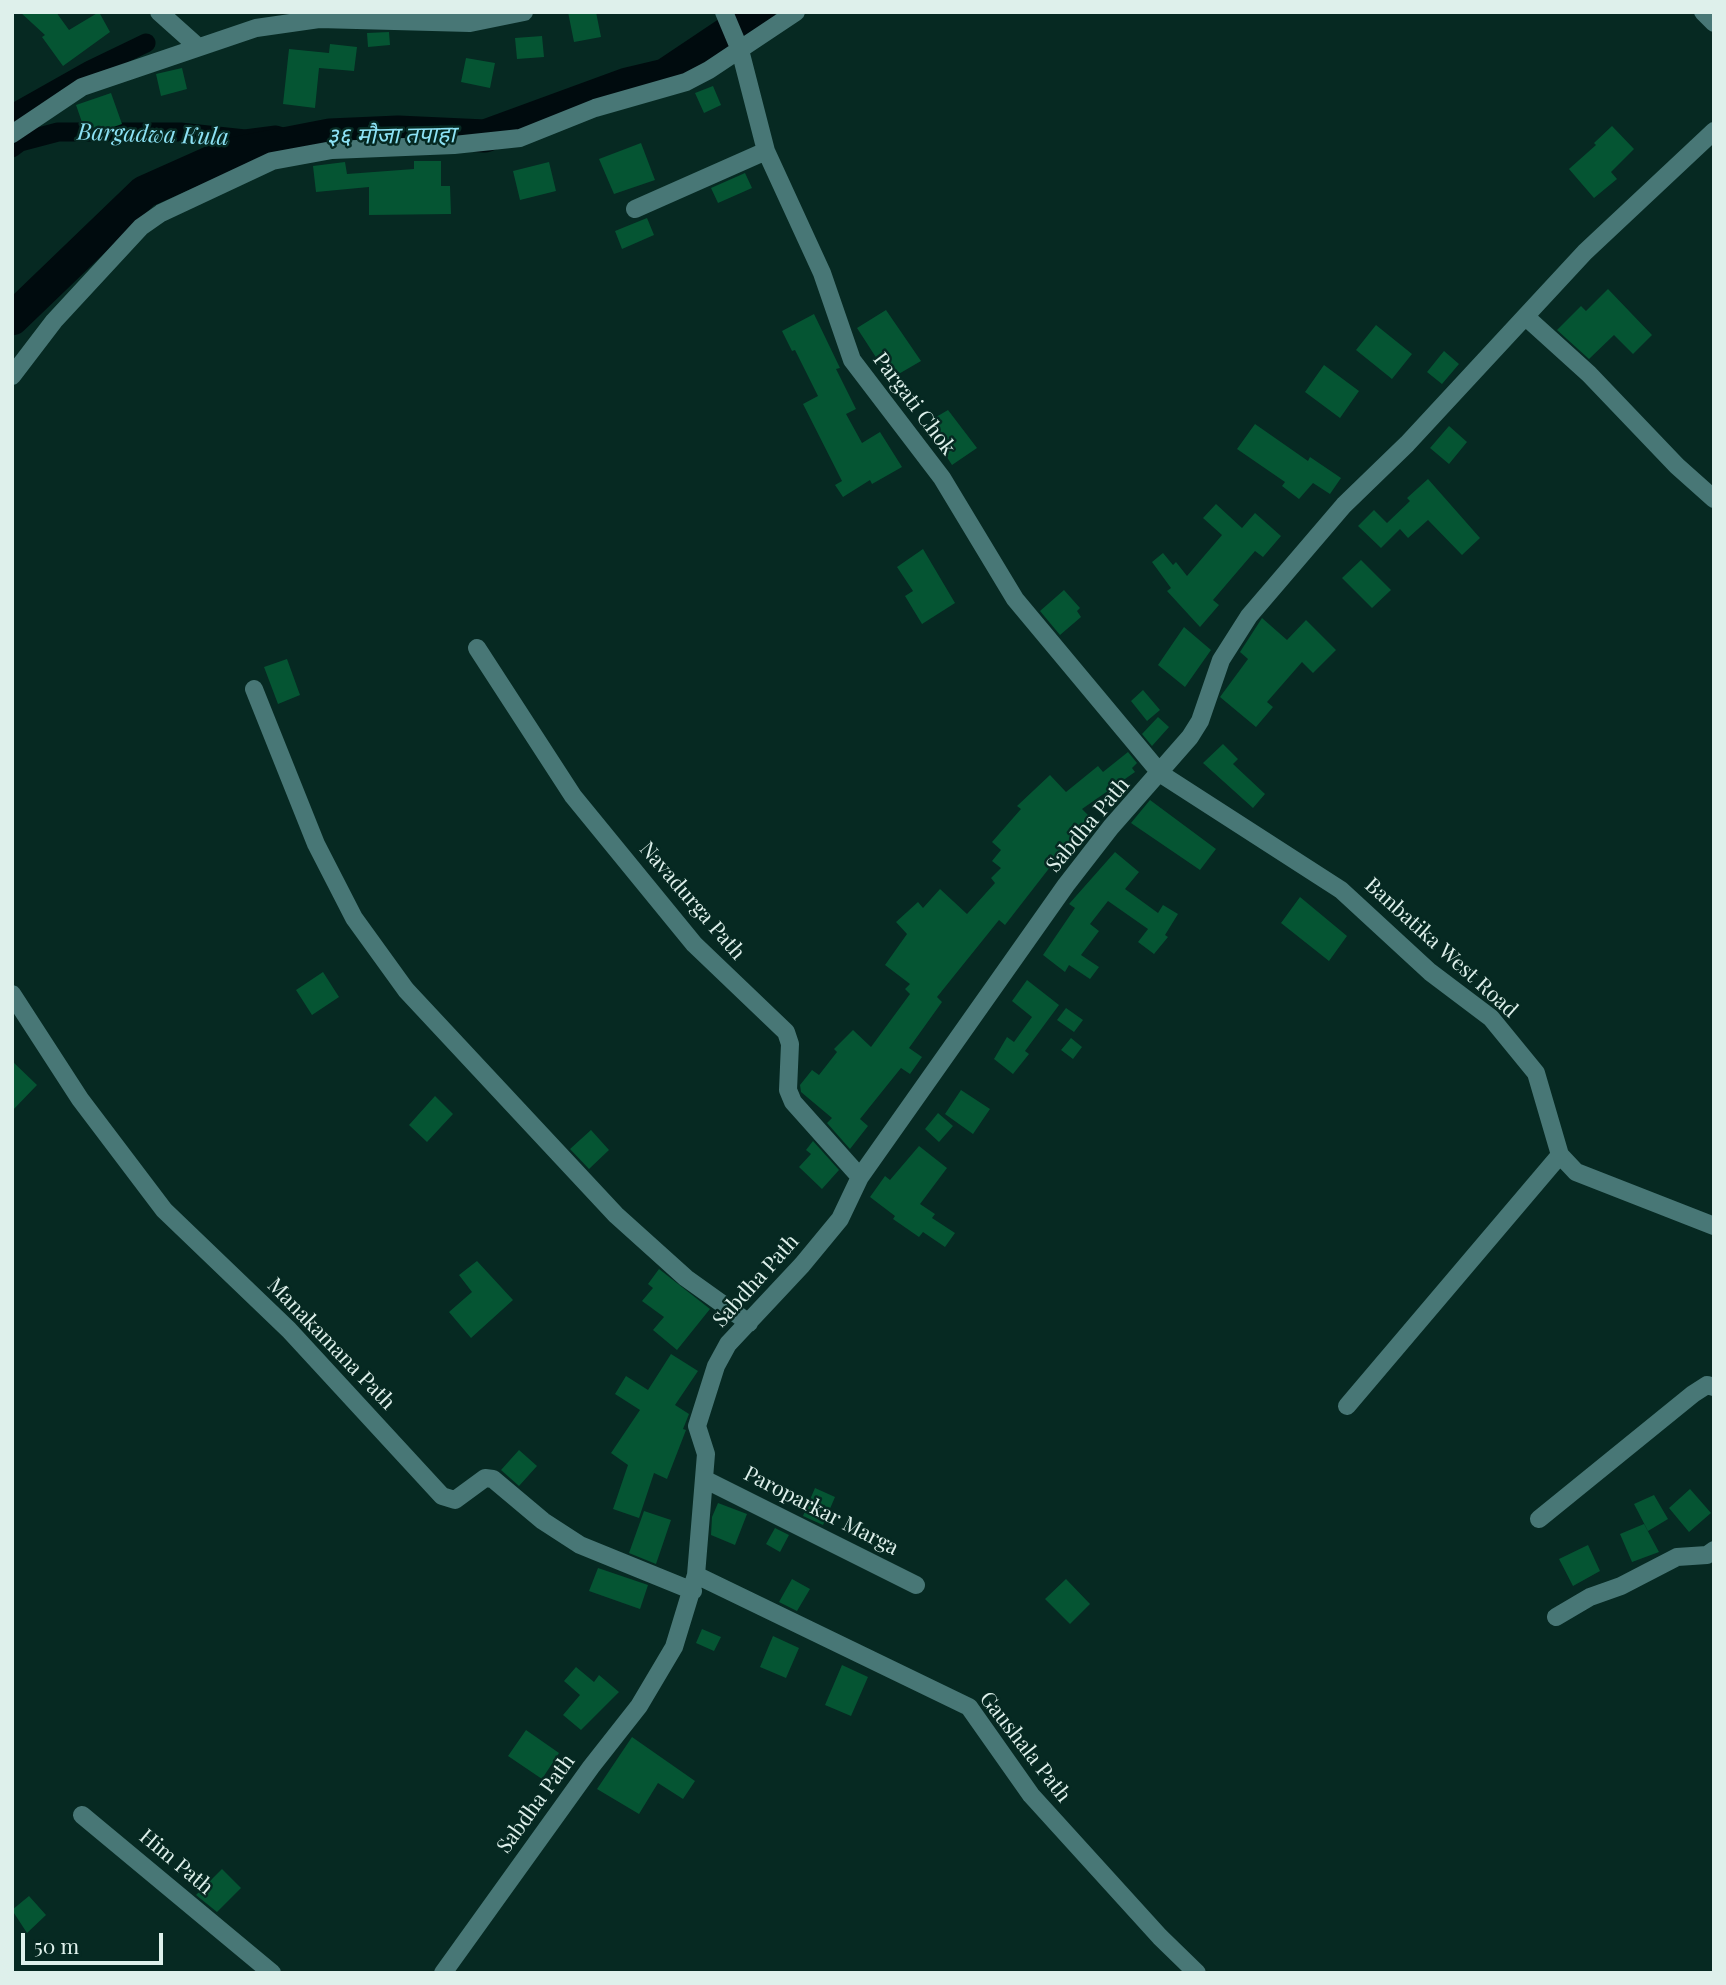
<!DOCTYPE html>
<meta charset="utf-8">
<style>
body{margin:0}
#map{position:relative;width:1726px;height:1985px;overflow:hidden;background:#062922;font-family:"Playfair Display",serif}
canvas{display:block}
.frame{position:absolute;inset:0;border:14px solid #def0eb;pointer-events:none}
.scale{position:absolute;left:21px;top:1933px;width:142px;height:32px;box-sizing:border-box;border:4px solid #def0eb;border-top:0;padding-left:9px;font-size:21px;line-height:24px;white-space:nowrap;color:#def0eb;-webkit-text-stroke:5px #062922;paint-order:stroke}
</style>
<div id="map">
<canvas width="1726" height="1985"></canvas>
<div class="frame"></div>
<div class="scale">50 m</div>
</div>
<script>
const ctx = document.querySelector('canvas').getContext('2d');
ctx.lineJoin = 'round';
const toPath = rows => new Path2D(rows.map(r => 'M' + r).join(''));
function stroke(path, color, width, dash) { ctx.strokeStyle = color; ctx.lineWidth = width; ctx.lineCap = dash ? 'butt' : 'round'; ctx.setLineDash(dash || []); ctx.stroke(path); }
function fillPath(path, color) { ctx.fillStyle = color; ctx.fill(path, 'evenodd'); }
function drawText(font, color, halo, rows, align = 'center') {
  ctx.font = font + ' "Playfair Display","Noto Sans Devanagari",serif'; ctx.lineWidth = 5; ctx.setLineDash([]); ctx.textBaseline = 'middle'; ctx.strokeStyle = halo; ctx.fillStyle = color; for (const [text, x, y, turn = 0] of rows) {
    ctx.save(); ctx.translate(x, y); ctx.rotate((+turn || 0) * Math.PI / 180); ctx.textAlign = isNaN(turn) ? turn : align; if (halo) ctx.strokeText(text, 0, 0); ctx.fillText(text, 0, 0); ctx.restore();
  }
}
stroke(toPath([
 [12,114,90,70,146,43],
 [12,148,20,142,58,132,180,132,245,139,276,135,296,141]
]), '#000b0e', 19);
stroke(toPath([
 [12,319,144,192,227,155,330,135,398,132,485,136,627,84,665,75,759,12]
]), '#000b0e', 33);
fillPath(toPath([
 [20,12,56,12,69,30,99,12,110,32,63,66,42,37,45,35],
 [568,12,596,12,601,37,574,42],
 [389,32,390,45,368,47,367,33],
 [542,36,544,57,517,59,515,38],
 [330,44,357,47,354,71,319,68,315,108,283,104,289,49,329,53],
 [466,58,495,63,490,88,461,82],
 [182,68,187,89,161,96,156,74],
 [713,86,721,105,704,113,695,93],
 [111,93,122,124,102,131,100,126,85,131,76,105],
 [1612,126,1634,149,1611,172,1617,179,1594,198,1569,169,1596,145,1594,143],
 [641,143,655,180,614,194,599,159],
 [414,161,441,161,441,186,450,186,451,214,369,215,369,187,316,192,313,166,345,162,347,174,414,169],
 [549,162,556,191,520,200,513,171],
 [745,173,752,188,718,203,711,188],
 [647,218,654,235,622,249,615,231],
 [1608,289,1652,335,1633,354,1614,335,1589,359,1557,330,1581,306,1586,311],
 [886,310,921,361,890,379,857,328],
 [814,314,840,368,836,369,856,409,846,414,862,443,880,432,902,467,872,484,870,480,843,497,835,485,842,481,803,404,818,396,795,350,792,351,782,331],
 [1376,325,1412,354,1392,379,1356,350],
 [1444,351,1459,364,1442,384,1427,372],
 [1324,365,1359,391,1340,418,1305,392],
 [948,410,977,448,952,465,935,439,940,435,931,420],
 [1255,424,1308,461,1310,457,1341,478,1330,494,1313,483,1299,499,1282,486,1285,482,1237,449],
 [1449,426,1467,442,1449,464,1430,448],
 [1428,479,1480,538,1462,555,1428,520,1408,538,1400,529,1381,548,1358,526,1374,510,1387,523,1410,501,1407,498],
 [1216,504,1242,528,1255,513,1281,536,1263,557,1255,551,1213,600,1219,605,1200,627,1167,591,1171,588,1152,562,1163,553,1173,565,1176,562,1187,576,1222,535,1203,518],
 [923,549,955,603,922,624,905,596,913,591,897,567],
 [1361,560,1391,590,1372,608,1342,578],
 [1064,590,1080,608,1077,611,1081,617,1060,635,1040,611],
 [1262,618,1287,640,1306,620,1336,650,1313,673,1302,662,1267,702,1273,707,1256,727,1220,697,1248,659,1240,652],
 [1184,627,1211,650,1185,687,1158,665],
 [287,659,300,695,278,704,264,667],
 [1143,690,1160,710,1147,721,1131,701],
 [1158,717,1169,727,1152,746,1142,734],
 [1223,744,1238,759,1233,764,1265,794,1253,808,1203,763],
 [1128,752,1137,763,1132,768,1135,772,1082,809,1096,823,1076,842,1079,844,1067,859,1061,853,1005,925,999,920,937,997,942,1002,909,1048,922,1057,910,1074,901,1068,860,1119,868,1126,850,1149,827,1123,832,1118,801,1092,800,1085,812,1070,819,1075,837,1052,834,1049,853,1030,871,1047,910,994,905,989,910,984,885,965,907,934,896,922,918,902,923,908,940,889,967,914,995,883,991,878,1001,868,992,861,1001,850,992,842,1021,809,1017,806,1050,775,1066,792,1098,766,1103,772],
 [1150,800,1216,849,1200,870,1131,823],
 [1115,852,1139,872,1125,889,1158,913,1163,905,1178,914,1165,935,1168,937,1154,954,1138,942,1148,929,1108,901,1090,924,1099,931,1081,955,1099,967,1090,979,1069,965,1065,972,1043,955,1075,908,1069,904],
 [1300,897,1347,936,1329,961,1281,923],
 [323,972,339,997,312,1015,296,990],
 [1027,980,1059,1005,1025,1051,1029,1054,1013,1074,994,1059,1007,1037,1014,1042,1032,1017,1012,1001],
 [1066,1008,1083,1020,1074,1032,1057,1020],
 [1071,1038,1082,1047,1073,1059,1061,1050],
 [12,1061,37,1085,12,1111],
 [961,1090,990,1109,973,1134,945,1114],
 [435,1096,453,1114,427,1142,409,1125],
 [938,1113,953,1126,939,1142,925,1129],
 [591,1130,609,1150,589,1169,570,1149],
 [813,1141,839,1170,822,1189,799,1167,811,1154,806,1150],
 [919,1146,947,1168,920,1204,935,1214,932,1218,955,1233,945,1247,923,1232,919,1237,893,1219,895,1216,870,1197,885,1176,890,1180],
 [477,1261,513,1300,471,1338,449,1312,472,1292,459,1275],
 [659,1269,710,1309,677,1350,653,1330,664,1317,642,1301,653,1288,648,1284],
 [671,1354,698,1371,675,1405,689,1414,683,1429,686,1430,667,1479,654,1473,639,1518,613,1509,628,1465,611,1453,640,1410,615,1394,626,1376,648,1390],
 [519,1450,537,1466,519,1486,501,1470],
 [815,1488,835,1497,823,1525,803,1516],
 [1690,1489,1711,1513,1689,1532,1669,1508],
 [1654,1495,1668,1519,1648,1531,1634,1504],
 [718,1503,747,1514,735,1545,711,1535,712,1517],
 [644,1511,671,1520,656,1564,629,1553],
 [1644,1524,1659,1552,1632,1562,1620,1534],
 [775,1528,789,1535,780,1552,766,1544],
 [1588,1545,1600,1571,1573,1586,1559,1559],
 [598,1568,648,1585,640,1609,589,1591],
 [792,1579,810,1589,797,1611,779,1602],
 [1066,1579,1090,1604,1070,1624,1045,1599],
 [702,1629,721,1637,714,1651,696,1643],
 [773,1636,799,1648,786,1678,760,1667],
 [842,1665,868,1677,851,1716,825,1705],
 [576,1667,594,1682,599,1675,619,1692,581,1730,563,1715,580,1695,564,1681],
 [526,1730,559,1753,542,1779,508,1756],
 [632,1737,695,1781,683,1799,658,1783,639,1814,597,1789],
 [222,1869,241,1888,217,1912,196,1895],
 [29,1896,46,1915,27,1933,12,1910]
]), '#055533');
stroke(toPath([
 [159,12,197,46],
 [724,12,740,50,766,151,822,273,852,360,942,478,1015,599,1161,774,1341,890,1430,972,1491,1018,1536,1073,1560,1155,1576,1172,1714,1226],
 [1703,12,1714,23],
 [12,134,82,87,256,28,319,19,470,23,524,12],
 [635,209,766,151],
 [1526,317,1589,374,1677,466,1714,499],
 [12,376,54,321,141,227,161,213,272,161,332,150,454,145,520,138,595,108,686,82,709,70,796,12],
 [477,648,573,796,694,944,786,1032,790,1044,788,1090,793,1102,860,1177],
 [254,689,316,844,354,918,406,990,616,1215,686,1278,749,1323],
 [12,994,80,1099,164,1210,289,1330,442,1496,455,1500,485,1478,493,1479,543,1521,580,1545,693,1591],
 [1347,1406,1560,1155],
 [704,1479,916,1585],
 [1539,1519,1693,1394,1707,1385,1714,1387],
 [696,1575,969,1707,1031,1795,1160,1937,1197,1973],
 [1556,1617,1590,1597,1621,1586,1677,1557,1707,1555,1714,1550],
 [82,1815,272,1973],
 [443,1973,591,1767,639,1706,674,1647,696,1575,706,1454,697,1426,716,1366,728,1344,802,1265,840,1219,860,1177,1066,885,1111,827,1190,737,1200,721,1221,660,1249,616,1344,505,1407,444,1585,252,1714,131]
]), '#487776', 18);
drawText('21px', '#def0eb', '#062922', [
 ["Pargati Chok",914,404,53],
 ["Sabdha Path",1088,825,-50],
 ["Navadurga Path",692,901,49],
 ["Banbatika West Road",1441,948,42],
 ["Sabdha Path",756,1281,-48],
 ["Manakamana Path",331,1344,46],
 ["Paroparkar Marga",821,1511,27],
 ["Gaushala Path",1025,1747,52],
 ["Sabdha Path",536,1804,-54],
 ["Him Path",176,1862,40]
]);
drawText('italic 23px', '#8de2f5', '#062922', [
 ["Bargadwa Kula",153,135,2],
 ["३६ मौजा तपाहा",391,136,-1]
]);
</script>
